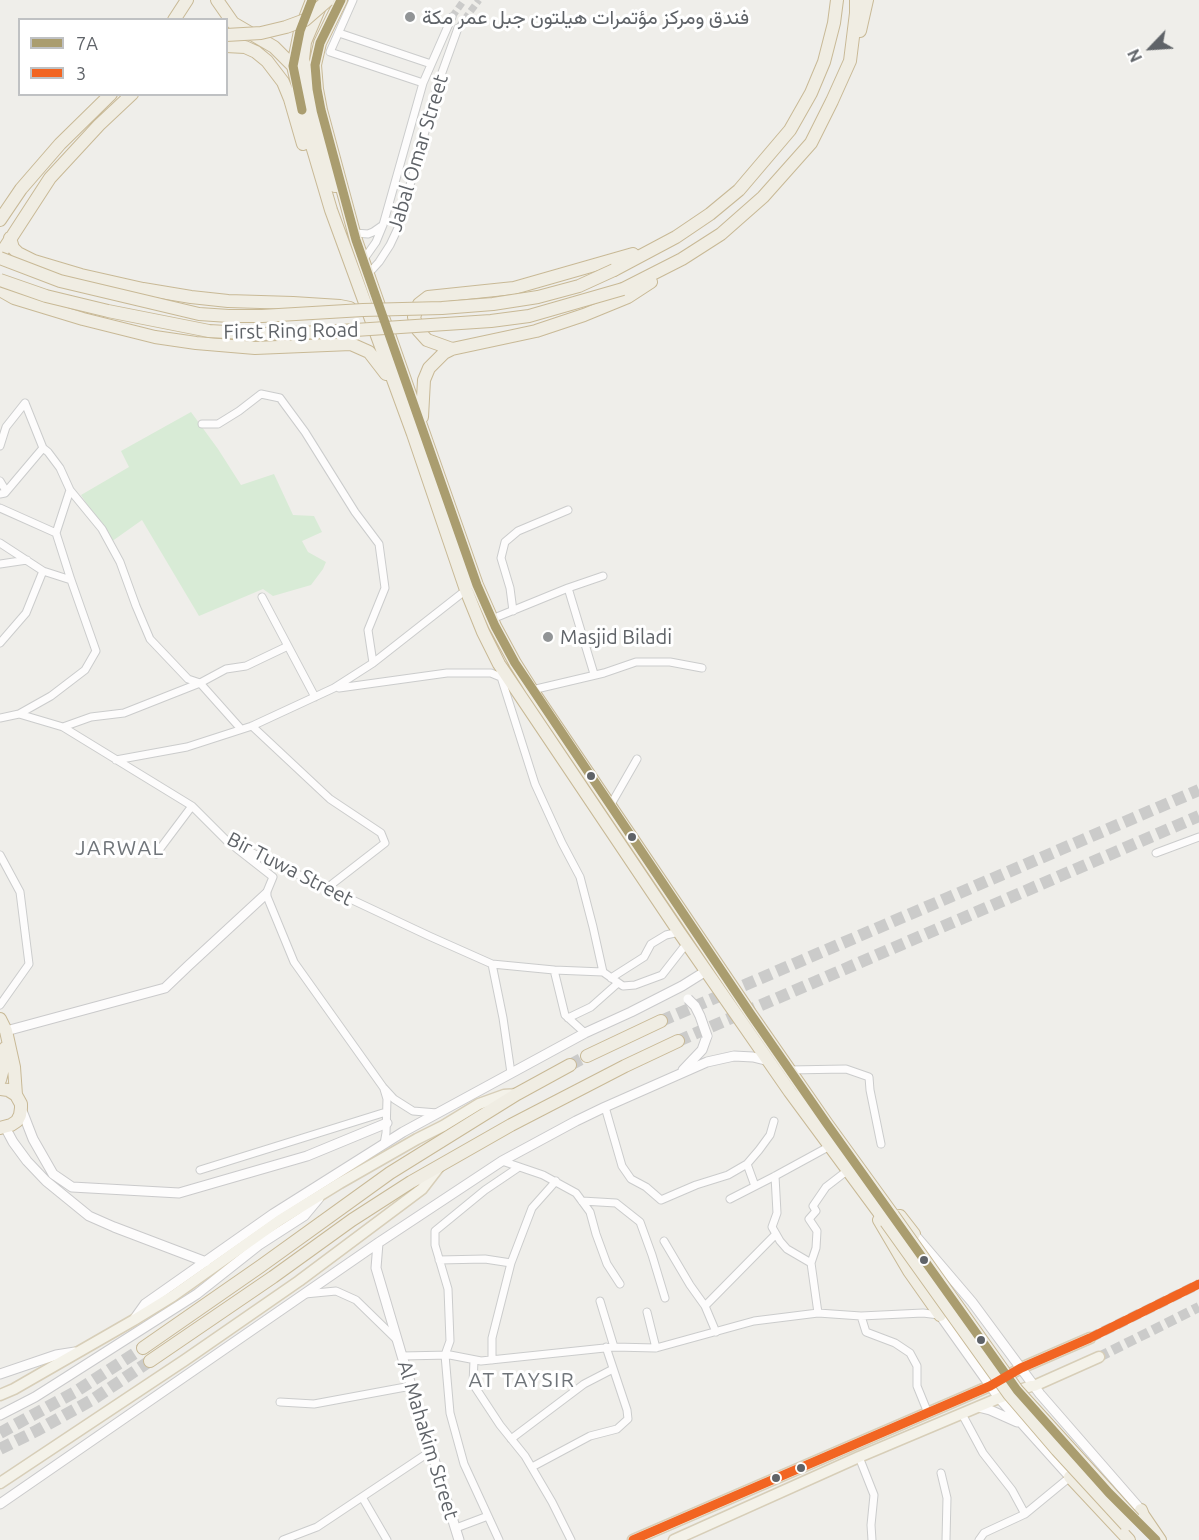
<!DOCTYPE html>
<meta charset="utf-8">
<style>
body{margin:0}
#map{position:relative;width:1199px;height:1540px;overflow:hidden;background:#efeeea;font-family:Ubuntu,sans-serif}
canvas{display:block}
.legend{position:absolute;left:18px;top:18px;width:210px;height:78px;box-sizing:border-box;background:#fff;border:2px solid #bfc1c3;margin:0;padding:8px 10px;list-style:none;font-size:18px;color:#5f6368}
.legend li{display:flex;align-items:center;gap:12px;height:30px}
.legend b{width:30px;border:2px solid #bfc1c3}
.north{position:absolute;left:1121px;top:18px;width:60px;height:60px;-webkit-text-stroke:4px #fff;paint-order:stroke;rotate:245deg;font-size:16px;font-weight:700;line-height:24px;text-align:center;color:#5f6368}
.north::after{content:'';display:block;margin:auto;width:21px;height:27px;background:#5f6368;clip-path:polygon(50% 0,100% 100%,50% 72%,0 100%)}
</style>
<div id="map">
<canvas width="1199" height="1540"></canvas>
<ul class="legend">
<li><b style="height:8px;background:#aa9d6f"></b>7A</li>
<li><b style="height:8px;background:#f26522"></b>3</li>
</ul>
<div class="north">N</div>
</div>
<script>
const ctx = document.querySelector('canvas').getContext('2d');
ctx.lineJoin = 'round';
function fillPath(path, color) { ctx.fillStyle = color; ctx.fill(path, 'evenodd'); }
const toPath = rows => new Path2D(rows.map(r => 'M' + r).join(''));
function stroke(path, color, width, dash) { ctx.strokeStyle = color; ctx.lineWidth = width; ctx.lineCap = dash ? 'butt' : 'round'; ctx.setLineDash(dash || []); ctx.stroke(path); }
function drawText(font, color, halo, rows, align = 'center') {
  ctx.font = font + ' Ubuntu,Vazirmatn,sans-serif'; ctx.lineWidth = 6; ctx.setLineDash([]); ctx.textBaseline = 'middle'; ctx.strokeStyle = halo; ctx.fillStyle = color; for (const [text, x, y, turn = 0] of rows) {
    ctx.save(); ctx.translate(x, y); ctx.rotate((+turn || 0) * Math.PI / 180); ctx.textAlign = isNaN(turn) ? turn : align; if (halo) ctx.strokeText(text, 0, 0); ctx.fillText(text, 0, 0); ctx.restore();
  }
}
fillPath(toPath([
 [191,412,218,449,241,485,274,474,293,515,314,516,322,532,302,541,308,552,326,562,323,569,311,585,273,596,263,589,199,616,142,520,111,542,81,495,129,467,121,451]
]), '#d8ebd6');
stroke(toPath([
 [452,17,464,0],
 [458,28,479,0]
]), '#cbcbca', 7, [7, 3.5]);
stroke(toPath([
 [1090,1338,1199,1284],
 [1099,1357,1199,1307]
]), '#cbcbca', 10, [10, 5]);
stroke(toPath([
 [661,1021,1199,790],
 [678,1041,1199,816],
 [570,1065,587,1056],
 [0,1433,75,1392,143,1348],
 [0,1449,36,1431,92,1400,150,1361]
]), '#cbcbca', 12, [12, 6]);
const street = toPath([
 [353,0,330,52,423,83],
 [339,33,431,64],
 [355,233,368,234,373,232,383,225,423,83,452,17],
 [364,259,376,242,383,225],
 [369,273,379,262,390,245,398,228,440,78,458,28],
 [25,403,43,448,48,452,60,468,70,490,102,529,120,562,136,606,150,639,188,679,200,683,241,729],
 [202,424,218,424,239,411,261,394,280,398,305,432,355,512,379,544,385,588,368,630,373,663],
 [0,446,6,427,25,403],
 [0,481,6,491],
 [0,494,5,493,43,448],
 [0,508,56,533],
 [0,543,43,571],
 [0,564,27,560],
 [568,588,594,674],
 [262,597,315,697],
 [513,611,510,588,501,558,505,542,518,531,568,510],
 [492,619,568,588,603,576],
 [0,643,26,613,43,571,71,580],
 [501,677,535,784,562,843,580,877,593,927,603,972,623,986,635,985,662,975,687,943],
 [339,688,447,673,491,673,503,678],
 [532,690,604,673,636,662,670,662,702,668],
 [19,714,51,696,85,670,96,651,71,580,56,533,70,490],
 [0,718,19,714,63,727,192,806,227,841,429,936,492,964,503,1018,511,1073],
 [252,726,330,799,381,833,385,843,327,888],
 [63,727,91,717,124,713,200,683,226,669,246,666,288,646],
 [116,760,187,747,252,726,334,688,373,663,466,590],
 [610,806,637,759],
 [236,848,273,877,266,894,294,962,383,1087,394,1099,413,1111,437,1113],
 [1156,853,1199,837],
 [156,854,192,806],
 [0,855,20,892,29,964,0,1005],
 [492,964,554,970,565,1015,585,1033],
 [554,970,603,972],
 [611,978,644,957,651,944,666,935,679,932],
 [568,1018,591,1007,618,983],
 [789,1070,846,1069,869,1077,870,1090,881,1144],
 [384,1089,387,1099,386,1133,384,1144],
 [605,1107,622,1166,631,1179,646,1187,661,1200,696,1185,728,1175,747,1164,755,1186],
 [502,1161,543,1175,576,1193,590,1212,596,1234,607,1264,620,1284],
 [747,1164,759,1150,770,1135,774,1121],
 [200,1170,386,1112],
 [775,1176,777,1213,772,1227,780,1241,787,1249,811,1263,818,1313],
 [730,1199,775,1176,830,1146],
 [582,1201,616,1203,640,1222,652,1255,665,1298],
 [664,1241,690,1285,705,1306,716,1332],
 [439,1260,485,1259,511,1263],
 [811,1263,816,1248,817,1231,809,1219,816,1211,813,1206,826,1187,848,1170],
 [305,1294,336,1291,356,1300,396,1339],
 [600,1301,614,1347],
 [705,1306,776,1234],
 [647,1312,656,1348],
 [861,1316,866,1332,895,1343,910,1353,917,1366,917,1386,928,1413],
 [402,1356,450,1355,481,1361,614,1347,656,1348,754,1321,818,1313,861,1316,923,1313,939,1315],
 [474,1360,473,1384,500,1425,525,1456,552,1502,571,1540],
 [492,1360,492,1338,511,1263,532,1208,556,1181],
 [280,1402,314,1404,411,1386],
 [962,1414,983,1453,1012,1490,1025,1514],
 [511,1439,584,1384,613,1369],
 [859,1457,874,1495,871,1525,872,1540],
 [532,1467,590,1436,617,1429,628,1419,627,1410,606,1347],
 [941,1473,947,1498,946,1540],
 [362,1497,387,1540],
 [456,1528,488,1516],
 [283,1540,317,1527,431,1451],
 [499,1540,464,1464,450,1413,445,1355,450,1341,448,1289,435,1245,435,1231,485,1190,519,1167],
 [979,1540,984,1533,1025,1514,1070,1477]
]);
const secondary = toPath([
 [6,1031,165,988,188,966,266,894],
 [683,1070,702,1050,707,1036],
 [21,1108,33,1139,53,1174,72,1187,179,1193,307,1156,387,1123],
 [5,1127,13,1142,27,1161,46,1181,89,1216,114,1227,206,1262],
 [914,1234,972,1302,1040,1394,1141,1510],
 [378,1243,376,1268,402,1356,459,1540],
 [940,1315,999,1398,1070,1477],
 [135,1318,145,1304,273,1214,403,1132,585,1033,631,1012,682,986,706,971],
 [0,1374,56,1355,75,1352],
 [978,1407,990,1410,1017,1422],
 [0,1415,35,1397,65,1378,197,1294,259,1245,304,1216,319,1198],
 [0,1504,378,1243,502,1161,576,1121,605,1107,707,1062,734,1056,753,1057,769,1061]
]);
const primary = toPath([
 [0,1395,14,1389,134,1320,173,1296,280,1220,340,1183,417,1139,443,1126,479,1104,504,1095,517,1094],
 [0,1483,185,1360,299,1281,422,1189,439,1167],
 [633,1540,990,1386,1021,1368,1090,1338],
 [674,1540,859,1457,999,1398,1031,1386,1034,1386,1099,1357]
]);
const highway = toPath([
 [217,0,233,23,274,47,293,66],
 [312,0,300,31,293,66,310,139,331,210,413,434,466,590,483,632,499,664,679,932,790,1092,886,1222],
 [341,0,320,43,315,65,317,89,321,110,356,240,477,585,495,626,515,663,532,690,750,1013,827,1124,893,1215],
 [320,7,305,42,303,59,312,112,325,159,335,186],
 [174,20,187,0],
 [860,31,867,0],
 [226,46,245,47,256,52,267,61,283,82,290,99,303,144],
 [0,220,21,189,60,144,111,94],
 [10,238,13,248,18,253,34,261,81,275,143,289,191,297,228,301,293,303,340,306,350,308],
 [0,255,50,178,99,125,132,94],
 [614,270,676,237,710,214,739,190,790,130,811,93,824,62,834,23,837,0],
 [623,289,682,259,721,234,763,197,811,143,832,101,850,61,856,13,856,0],
 [0,290,14,298,83,319,155,337,196,343,255,348,351,344,369,352,386,374],
 [452,349,427,340,418,330,414,317,419,304,428,297,514,288,633,254],
 [422,417,424,380,429,368,444,353,452,349,536,331,584,315,628,297,651,282],
 [0,1019,6,1031,14,1067,16,1095],
 [587,1056,661,1021],
 [0,1080,5,1061,5,1048],
 [0,1089,8,1090,16,1095,21,1104,21,1108,20,1115,17,1121,11,1125,0,1128],
 [900,1216,914,1234],
 [879,1220,909,1271,940,1315],
 [143,1348,261,1266,390,1173,517,1094,570,1065],
 [150,1361,273,1277,352,1220,411,1182,511,1125,625,1066,678,1041],
 [1070,1477,1129,1540],
 [1141,1510,1143,1515,1160,1540]
]);
stroke(street, '#cbcccc', 9);
stroke(secondary, '#cacacb', 11);
stroke(primary, '#d7ceb8', 13);
stroke(highway, '#c8b996', 14);
stroke(street, '#fdfcfc', 7);
stroke(secondary, '#fdfcfc', 9);
stroke(primary, '#f4f2e9', 10);
stroke(highway, '#f0ede3', 12);
const secondaryBridge = toPath([
 [688,999,695,1006,700,1016,707,1036]
]);
const highwayBridge = toPath([
 [226,35,261,33,286,27,305,20,328,0],
 [0,258,60,281,199,314,229,316,262,316,363,310,442,308,493,304,538,297,579,286,614,270],
 [0,280,46,296,108,311,209,331,261,334,325,332,491,321,529,316,623,289],
 [893,1215,1017,1390,1134,1519],
 [886,1222,1009,1394,1057,1450,1126,1525]
]);
stroke(secondaryBridge, '#cacacb', 11, []);
stroke(highwayBridge, '#c8b996', 14, []);
stroke(secondaryBridge, '#fdfcfc', 9);
stroke(highwayBridge, '#f0ede3', 12);
stroke(toPath([
 [341,0,320,43,315,65,317,89,321,110,356,240,477,585,495,626,515,663,750,1013,827,1124,1017,1390,1109,1493,1156,1540],
 [302,110,293,66,300,31,312,0]
]), '#aa9d6f', 9);
stroke(toPath([
 [633,1540,990,1386,1021,1368,1090,1338,1199,1284]
]), '#f26522', 9);
for (const [x, y, r, color] of [
 [410,17,6,"#919496"],
 [548,637,6,"#919496"],
 [591,776,5,"#5f6368"],
 [632,837,5,"#5f6368"],
 [924,1260,5,"#5f6368"],
 [981,1340,5,"#5f6368"],
 [801,1468,5,"#5f6368"],
 [776,1478,5,"#5f6368"]
]) { const dot = new Path2D(); dot.arc(x, y, r, 0, 2 * Math.PI); ctx.fillStyle = color; ctx.fill(dot); stroke(dot, '#fff', 2); }
drawText('20px', '#5f6368', '#fff', [
 ["فندق ومركز مؤتمرات هيلتون جبل عمر مكة",422,17],
 ["Masjid Biladi",560,637]
], 'left');
drawText('20px', '#5f6368', '#fff', [
 ["Jabal Omar Street",418,153,-73],
 ["First Ring Road",291,331,-1],
 ["Bir Tuwa Street",290,869,27],
 ["Al Mahakim Street",428,1440,73]
]);
ctx.letterSpacing = '1.5px';
drawText('21px', '#70757a', '#fff', [
 ["JARWAL",120,848],
 ["AT TAYSIR",522,1380]
]);
ctx.letterSpacing = '0px';
</script>
